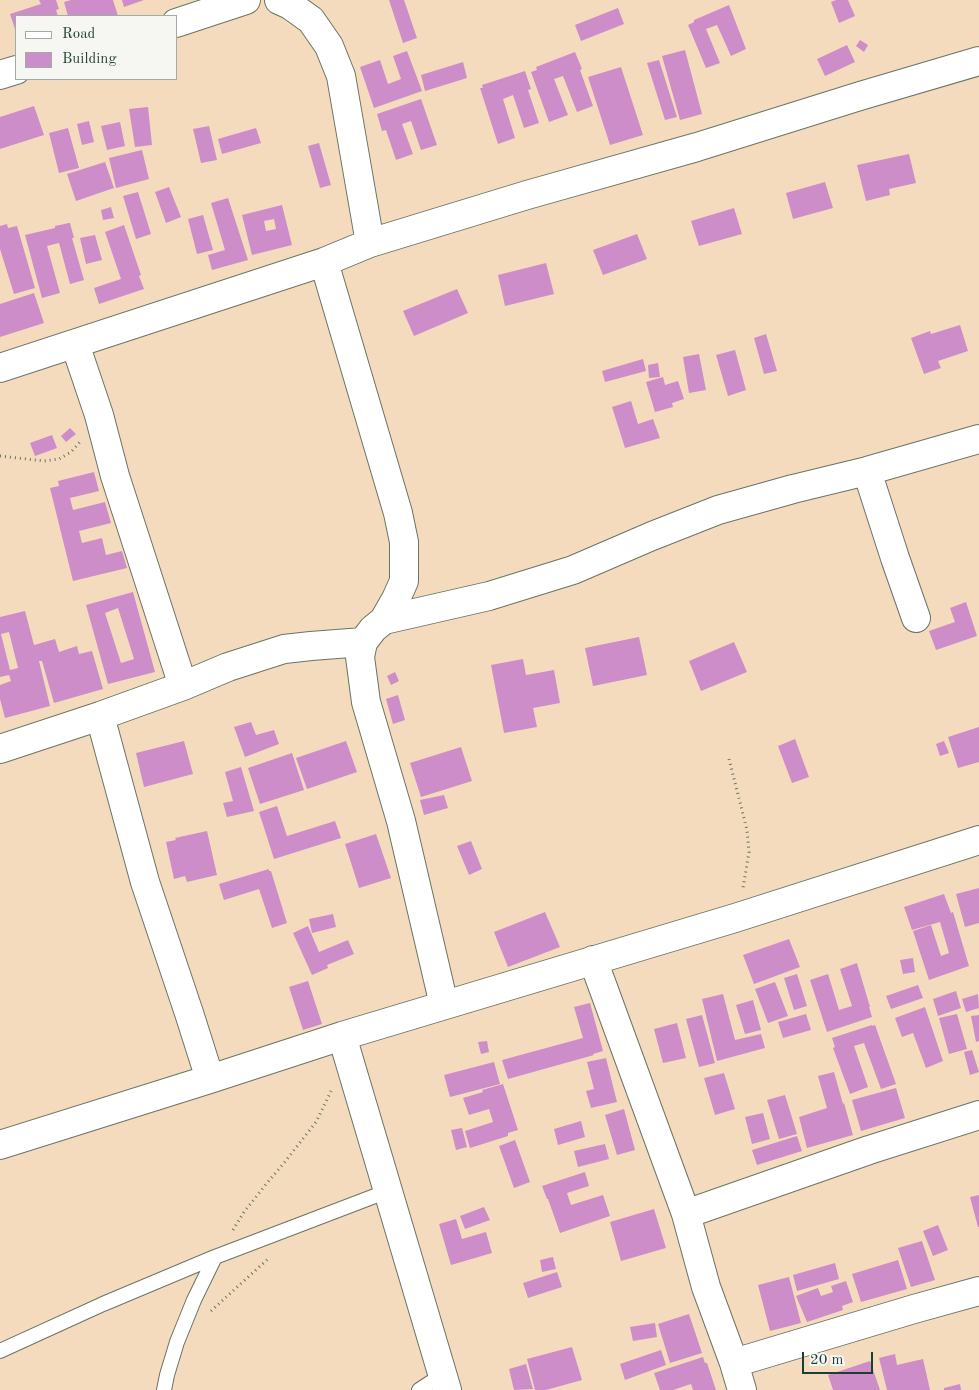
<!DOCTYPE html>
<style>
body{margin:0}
#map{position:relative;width:979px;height:1390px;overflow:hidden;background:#f4dbbe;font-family:"Old Standard TT",serif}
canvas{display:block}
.legend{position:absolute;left:15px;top:15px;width:162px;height:65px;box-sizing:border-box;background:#f6f6f2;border:1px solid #a0aca6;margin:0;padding:6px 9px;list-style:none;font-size:15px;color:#1f3d34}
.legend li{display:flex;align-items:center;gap:10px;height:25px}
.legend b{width:25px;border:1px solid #a0aca6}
.scale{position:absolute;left:802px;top:1352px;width:71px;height:22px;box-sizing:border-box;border:2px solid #1f3d34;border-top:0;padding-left:6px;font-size:15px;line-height:18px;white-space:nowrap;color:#1f3d34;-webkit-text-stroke:4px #f6f6f2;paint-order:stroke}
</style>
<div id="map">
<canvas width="979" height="1390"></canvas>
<ul class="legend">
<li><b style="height:6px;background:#fff"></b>Road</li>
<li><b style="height:14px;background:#cd8dc9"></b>Building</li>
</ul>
<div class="scale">20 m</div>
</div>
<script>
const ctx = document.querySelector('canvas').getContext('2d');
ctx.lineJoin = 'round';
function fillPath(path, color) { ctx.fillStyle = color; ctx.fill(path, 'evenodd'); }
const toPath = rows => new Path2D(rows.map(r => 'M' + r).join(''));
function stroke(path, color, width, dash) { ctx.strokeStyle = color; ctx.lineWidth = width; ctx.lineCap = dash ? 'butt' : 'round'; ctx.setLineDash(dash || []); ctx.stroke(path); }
fillPath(toPath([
 [39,0,56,0,59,9,56,10,58,16,16,16,16,32,10,14,41,4],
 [71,0,113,0,118,16,68,16,64,2],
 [122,0,144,0,124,7],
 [389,0,404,0,417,38,403,43],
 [836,0,848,0,855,16,839,23,831,2],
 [729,5,746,49,731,56,717,25,706,29,720,63,706,68,688,25,694,22,694,20],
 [618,8,624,24,581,41,575,25],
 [860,40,868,45,864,52,856,46],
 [847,45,855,62,825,76,817,59],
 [685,50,702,114,680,120,662,56],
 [407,51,422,91,374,108,360,67,380,60,388,84,401,79,393,56],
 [575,52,582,69,580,70,593,106,577,112,563,76,554,79,568,115,549,122,531,72,537,70,536,67],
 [659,60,677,117,665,120,647,63],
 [463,62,467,78,425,91,421,75],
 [621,67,643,135,610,145,588,77],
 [525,71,531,89,528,90,539,123,524,128,513,95,503,99,515,138,498,144,480,88,483,88,482,85],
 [421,99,437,145,421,150,411,121,402,124,413,154,396,160,386,130,382,131,377,114],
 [34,106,44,135,0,149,0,117],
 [148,107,152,145,135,147,129,109],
 [89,121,94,142,82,145,77,124],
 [120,122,125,146,107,150,101,126],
 [209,126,217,160,201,163,193,129],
 [68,128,79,168,59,173,49,133],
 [256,128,261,143,222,154,218,139],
 [319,143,331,185,320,188,308,146],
 [142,150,149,179,116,188,109,158],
 [909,154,916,183,889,189,890,195,866,201,857,165],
 [105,162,114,188,76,201,67,174],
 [825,182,833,208,793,219,786,193],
 [169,187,181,217,166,223,155,192],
 [138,192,151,234,136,239,123,196],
 [228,198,248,260,212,270,208,255,225,250,211,203],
 [282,205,292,245,252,255,242,215],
 [274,219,276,229,266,231,264,221],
 [111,207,114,218,103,220,101,210],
 [734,208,742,234,699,246,691,221],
 [203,215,213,250,197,254,188,219],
 [69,223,70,223,74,238,72,238,84,280,70,284,59,243,47,246,60,293,42,298,25,235,55,228,55,226],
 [7,224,8,228,17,226,35,288,14,294,0,249,0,226],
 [124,225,141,275,139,276,144,289,99,304,94,288,121,279,105,232],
 [637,234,647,259,603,275,593,250],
 [95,235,102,260,86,264,80,238],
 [546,263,554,294,505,306,498,275],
 [457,289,468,313,414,336,403,311],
 [34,293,44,323,0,337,0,304],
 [960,325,968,351,938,361,941,368,924,374,911,338,930,331,931,334],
 [766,334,777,371,764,374,754,338],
 [735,350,746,390,728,396,716,355],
 [699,354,706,390,689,393,683,357],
 [643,359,646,371,605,382,602,371],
 [658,363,660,377,649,378,648,365],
 [663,377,665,385,678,381,684,399,672,403,673,407,655,412,646,382],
 [631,401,638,424,653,419,660,438,625,448,612,407],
 [70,428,76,434,66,442,61,436],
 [52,435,57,448,35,456,30,443],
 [94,472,99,491,70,498,73,510,105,502,111,523,79,531,82,543,102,538,106,555,122,551,127,568,73,581,50,488,59,486,58,481],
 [133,592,155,672,108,684,86,605],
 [118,608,134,659,121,663,105,613],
 [966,602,977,636,936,650,929,631,955,622,950,608],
 [25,611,34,645,55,639,59,652,77,646,79,654,92,651,103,689,54,703,42,661,39,661,50,706,5,718,0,699,0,685,11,681,9,675,0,677,0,617],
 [9,632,18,668,10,670,1,634],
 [639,637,647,675,593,686,585,648],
 [734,642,747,672,701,691,689,661],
 [523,659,526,675,554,670,560,703,533,708,537,727,504,733,491,665],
 [395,672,399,681,391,685,387,676],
 [398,695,405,720,393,724,386,699],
 [251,722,256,735,274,730,279,744,245,757,234,727],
 [979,727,979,762,958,768,948,737],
 [795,739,809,777,792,783,778,746],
 [184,741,193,774,144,787,136,753],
 [346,741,357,772,307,789,296,758],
 [944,741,949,753,940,756,936,744],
 [461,747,472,781,421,797,410,763],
 [292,753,304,790,260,804,248,768],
 [241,767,254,811,227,817,223,803,233,801,225,772],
 [444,795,448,808,424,815,420,800],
 [277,806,287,836,335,821,341,838,274,859,259,812],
 [207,831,217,875,187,882,185,876,174,879,166,842,176,840,175,838],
 [376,834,391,878,359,888,345,844],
 [471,841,482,869,469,875,457,846],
 [269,869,269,871,271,871,287,923,272,928,259,889,224,900,219,884],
 [979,888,979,923,965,927,956,894],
 [944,894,951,913,953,912,969,966,929,980,913,931,931,925,941,956,949,953,940,922,912,930,904,907],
 [545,912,560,947,508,967,494,932],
 [333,914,336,927,312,933,309,919],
 [308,926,319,952,348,940,354,954,327,965,328,968,312,975,293,933],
 [789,939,800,967,754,984,743,955],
 [913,958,915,972,903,974,900,960],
 [857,963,870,1007,869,1007,872,1017,827,1032,810,980,828,974,839,1010,852,1006,840,969],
 [797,974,807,1006,794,1010,784,978],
 [308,981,322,1024,303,1030,289,987],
 [775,982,788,1016,768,1023,755,989],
 [918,985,923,998,891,1009,886,996],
 [956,991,961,1008,938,1016,933,999],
 [723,994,735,1040,761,1034,765,1048,717,1061,702,999],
 [978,994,979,1008,966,1012,962,999],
 [753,1000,761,1030,745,1034,736,1005],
 [590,1003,603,1051,593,1054,594,1055,508,1079,502,1060,583,1038,574,1007],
 [925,1007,943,1061,926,1068,913,1033,902,1037,895,1018],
 [806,1014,811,1030,783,1038,778,1022],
 [957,1014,967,1049,949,1054,939,1018],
 [702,1015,715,1063,699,1067,686,1019],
 [979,1015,979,1041,976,1042,971,1016],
 [677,1023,686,1058,663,1063,654,1029],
 [872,1025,872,1026,875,1025,896,1084,881,1089,864,1043,854,1046,868,1087,850,1094,833,1048,835,1047,832,1038],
 [487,1041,489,1052,481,1054,478,1042],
 [972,1050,979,1072,970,1075,964,1052],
 [606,1058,617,1102,591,1108,586,1091,594,1089,587,1062],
 [494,1062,500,1084,450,1097,444,1075],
 [834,1072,843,1104,844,1103,853,1135,807,1148,799,1117,827,1108,818,1076],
 [724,1073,735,1109,715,1115,704,1078],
 [503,1084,518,1130,508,1133,508,1136,470,1148,465,1131,493,1122,489,1109,469,1115,463,1098,483,1092,482,1090],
 [896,1088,905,1118,861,1131,852,1100],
 [785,1095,797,1134,779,1139,767,1100],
 [624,1109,635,1150,617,1155,605,1115],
 [763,1113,770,1139,752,1144,745,1117],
 [581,1121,585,1137,558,1145,554,1129],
 [462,1128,467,1147,456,1150,451,1130],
 [797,1136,802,1151,757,1165,752,1150],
 [515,1140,530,1182,514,1188,499,1146],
 [605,1144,609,1159,578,1167,574,1151],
 [585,1172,589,1186,567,1193,571,1205,603,1195,610,1216,560,1233,548,1199,547,1199,542,1186],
 [979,1195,979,1227,978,1227,970,1197],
 [484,1207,490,1220,465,1229,460,1216],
 [654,1209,666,1248,621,1261,610,1222],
 [456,1219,462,1239,486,1232,492,1253,451,1265,439,1224],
 [938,1225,948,1250,933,1256,923,1231],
 [922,1241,935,1280,911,1287,898,1248],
 [553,1257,556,1269,542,1272,540,1260],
 [898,1260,907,1289,861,1302,852,1274],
 [835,1263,839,1279,797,1291,793,1275],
 [557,1272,562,1287,528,1298,523,1283],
 [789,1277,801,1323,770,1331,758,1285],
 [846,1281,853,1302,842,1306,843,1310,807,1322,796,1296,818,1288,821,1296,833,1292,831,1286],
 [689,1314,702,1353,670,1363,658,1324],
 [655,1323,657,1337,633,1341,630,1327],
 [572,1347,582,1380,546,1390,535,1390,527,1359],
 [661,1350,666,1365,625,1380,620,1364],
 [895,1354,897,1365,923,1359,930,1390,887,1390,879,1358],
 [703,1357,705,1363,707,1363,716,1390,693,1390,691,1384,673,1390,660,1390,654,1373],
 [870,1361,880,1390,833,1390,828,1375],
 [526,1364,533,1389,514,1390,509,1369],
 [960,1384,961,1390,944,1390,944,1388]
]), '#cd8dc9');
const service = toPath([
 [0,1351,103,1304,215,1257,388,1191],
 [164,1390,167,1375,177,1342,194,1300,215,1257],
 [419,1390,442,1375]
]);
const minor = toPath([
 [279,0,290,5,311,20,329,46,341,76,370,243],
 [176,23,246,0],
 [0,75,16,70],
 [324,262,398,513,404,542,404,581,396,599,384,620,373,629,363,642,360,657,366,702,401,821,444,1005],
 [75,344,99,415,115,476,183,686],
 [0,368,324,262,370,243,527,195,697,147,860,96,979,61],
 [867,471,895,558,916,618],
 [384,620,489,596,573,570,652,536,718,510,793,489,867,471,979,439],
 [100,716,145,882,189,1013,210,1079],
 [0,749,100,716,183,686,228,667,284,649,311,646,363,642],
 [593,960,686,1214,706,1287,734,1363,742,1390],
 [342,1036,447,1390],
 [0,1145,210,1079,342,1036,735,918,979,840],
 [686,1214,869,1150,979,1115],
 [734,1363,914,1309,979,1291]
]);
stroke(service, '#6a7464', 16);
stroke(minor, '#6a7464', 30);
stroke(toPath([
 [0,456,44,461,59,459,71,452,80,442],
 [729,759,747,830,749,852,743,888],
 [233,1230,244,1212,267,1183,284,1163,316,1122,331,1091],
 [211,1311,269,1258]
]), '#6a7464', 3, [1, 4]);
stroke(service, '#fff', 14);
stroke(minor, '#fff', 28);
</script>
